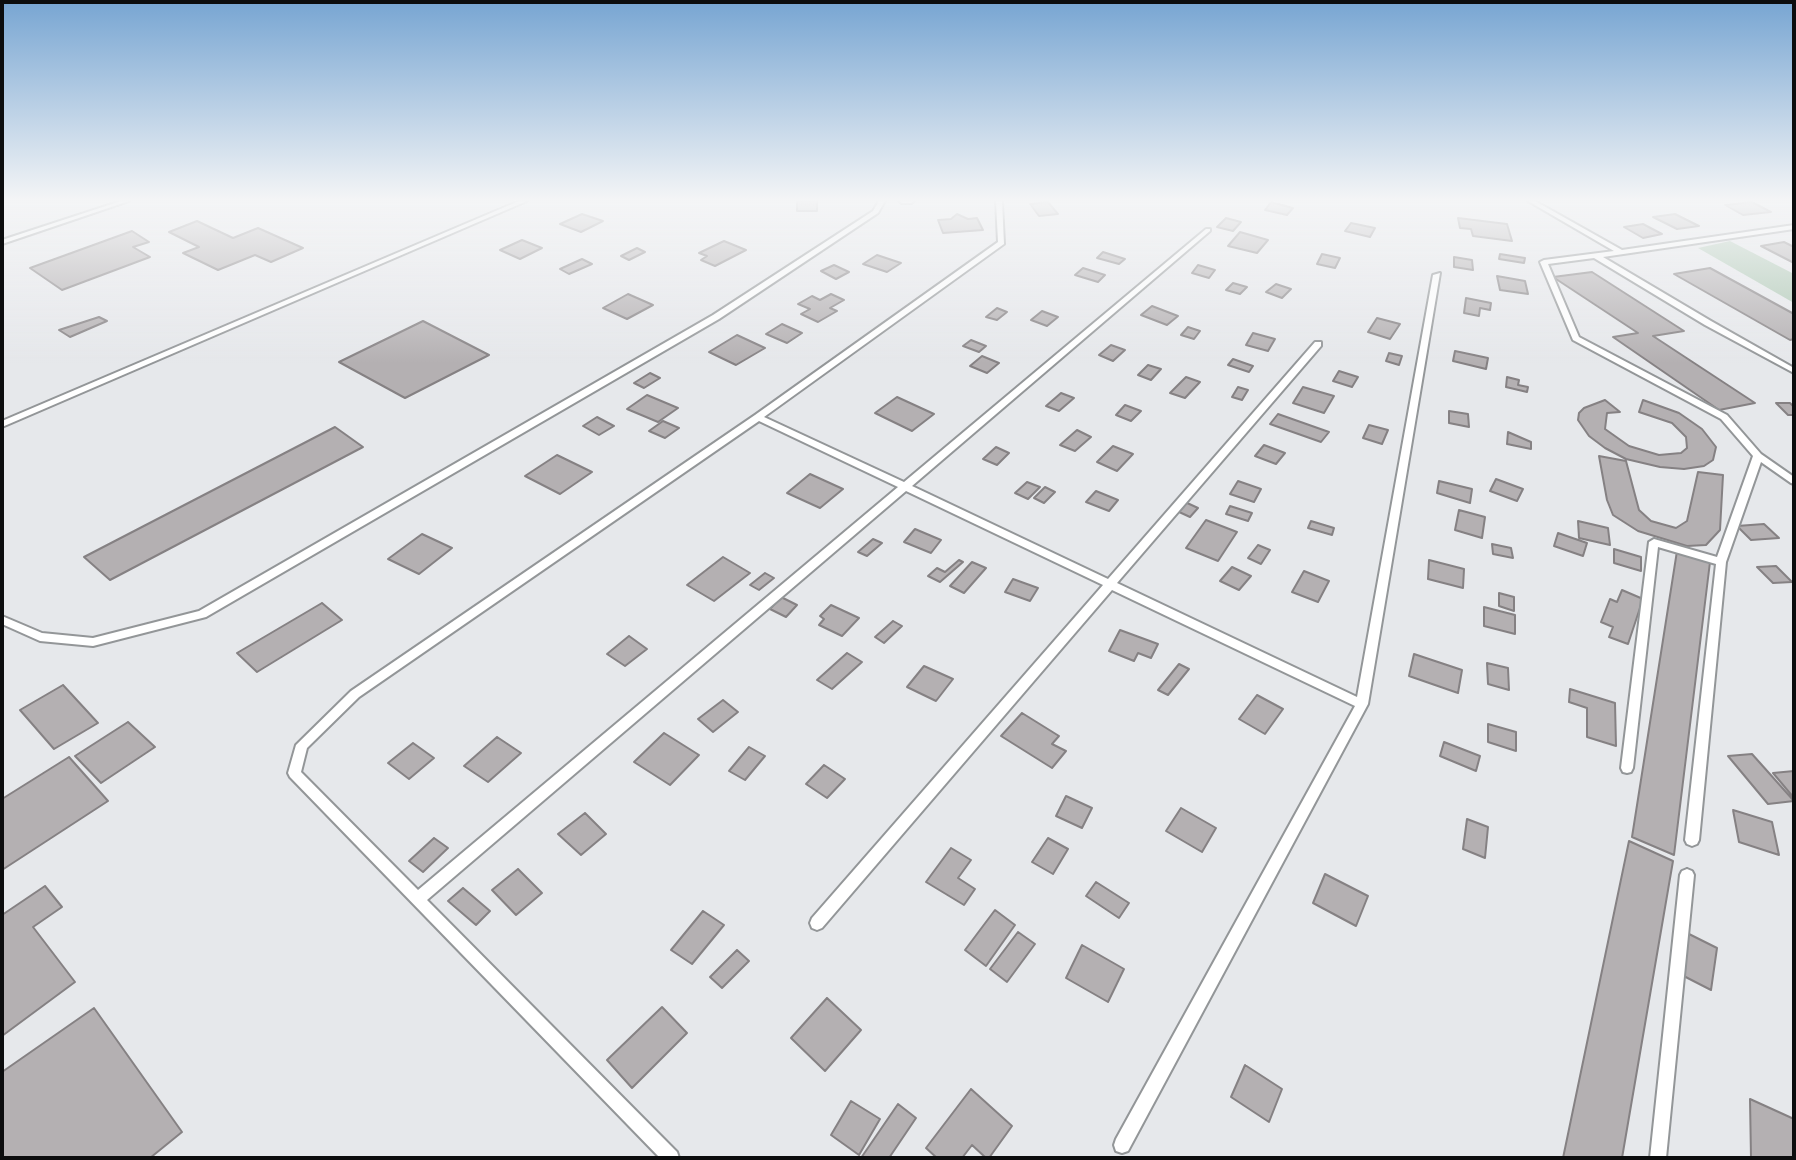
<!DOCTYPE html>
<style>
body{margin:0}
#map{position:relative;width:1796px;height:1160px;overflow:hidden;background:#e6e8eb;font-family:"PT Sans Narrow",sans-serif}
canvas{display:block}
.frame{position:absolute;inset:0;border:4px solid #0c0d0e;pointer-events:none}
</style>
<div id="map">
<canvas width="1796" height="1160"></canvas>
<div class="frame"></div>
</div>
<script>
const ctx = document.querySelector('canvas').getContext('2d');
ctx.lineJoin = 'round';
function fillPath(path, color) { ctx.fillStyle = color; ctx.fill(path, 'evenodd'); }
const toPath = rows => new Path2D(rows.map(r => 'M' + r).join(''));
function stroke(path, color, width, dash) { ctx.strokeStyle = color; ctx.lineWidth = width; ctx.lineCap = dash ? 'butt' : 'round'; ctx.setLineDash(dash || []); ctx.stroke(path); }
fillPath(toPath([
 [1730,241,1794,274,1794,303,1698,248]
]), '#adc7b3');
const building = toPath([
 [797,201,817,201,817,211,797,211,797,201],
 [1048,202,1058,214,1039,216,1030,204,1048,202],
 [1271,202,1293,208,1287,215,1265,210,1271,202],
 [1752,202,1771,212,1743,215,1725,205,1752,202],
 [582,214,603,221,581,232,560,224,582,214],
 [957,214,968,219,977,218,983,230,943,233,938,220,951,219,957,214],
 [1675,214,1699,226,1677,229,1653,217,1675,214],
 [1226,218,1241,222,1233,231,1217,227,1226,218],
 [1458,218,1507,224,1512,241,1473,236,1471,229,1460,228,1458,218],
 [197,221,233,238,258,228,303,248,271,262,255,255,218,270,183,253,199,247,169,232,197,221],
 [1351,223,1375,228,1370,237,1345,231,1351,223],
 [1643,224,1662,234,1643,238,1624,227,1643,224],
 [132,231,149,242,133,247,150,257,62,290,30,268,132,231],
 [1240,232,1268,240,1257,253,1228,246,1240,232],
 [522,240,542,248,520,259,500,250,522,240],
 [724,241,746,250,715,266,701,260,707,256,699,253,724,241],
 [1784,242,1794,247,1794,263,1761,246,1784,242],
 [637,248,645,252,629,260,621,256,637,248],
 [1103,252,1125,259,1119,264,1097,258,1103,252],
 [1322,254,1340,258,1335,268,1317,264,1322,254],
 [1500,254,1525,258,1524,263,1499,259,1500,254],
 [877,255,901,263,887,272,863,264,877,255],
 [1454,257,1472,260,1473,270,1454,267,1454,257],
 [582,259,592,264,569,274,560,269,582,259],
 [834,265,849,272,836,279,821,271,834,265],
 [1198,265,1215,270,1209,278,1192,273,1198,265],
 [1083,268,1105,275,1098,282,1075,275,1083,268],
 [1710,268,1794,314,1794,339,1790,340,1674,274,1710,268],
 [1592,272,1684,331,1653,336,1755,403,1719,410,1613,337,1638,333,1553,277,1592,272],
 [1497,276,1525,281,1528,294,1500,290,1497,276],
 [1233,283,1247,287,1240,294,1226,290,1233,283],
 [1276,284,1291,289,1282,298,1266,292,1276,284],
 [628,294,653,305,627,319,603,308,628,294],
 [831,294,844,300,830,308,837,311,818,322,801,314,810,309,798,304,812,296,820,300,831,294],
 [1466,298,1491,303,1490,310,1480,308,1479,316,1464,313,1466,298],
 [1152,306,1178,316,1167,325,1141,315,1152,306],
 [997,308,1007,312,997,320,986,317,997,308],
 [1042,311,1058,317,1047,326,1031,320,1042,311],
 [99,317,107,321,70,337,59,330,99,317],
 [1377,318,1400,324,1390,339,1368,332,1377,318],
 [423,321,489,355,405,398,339,362,423,321],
 [782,324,802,333,787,343,766,334,782,324],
 [1188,327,1200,331,1194,339,1181,335,1188,327],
 [1253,333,1275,339,1268,351,1246,345,1253,333],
 [737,335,765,348,736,365,709,352,737,335],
 [971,340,986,346,979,352,963,346,971,340],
 [1111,345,1125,350,1113,361,1099,355,1111,345],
 [1455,351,1488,358,1486,369,1453,361,1455,351],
 [1389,353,1402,356,1399,365,1386,361,1389,353],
 [982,356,999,363,987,373,970,366,982,356],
 [1233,359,1253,366,1249,372,1228,365,1233,359],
 [1148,365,1161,369,1151,380,1138,375,1148,365],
 [1339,371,1358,377,1352,387,1333,381,1339,371],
 [650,373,660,378,644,388,634,383,650,373],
 [1186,377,1200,382,1185,398,1170,393,1186,377],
 [1507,377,1519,380,1518,385,1528,387,1527,392,1506,387,1507,377],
 [1238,387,1248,390,1242,400,1232,397,1238,387],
 [1303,387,1334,396,1324,413,1293,403,1303,387],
 [1061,393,1074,398,1059,411,1046,406,1061,393],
 [647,395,678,408,658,422,627,409,647,395],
 [897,397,934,414,912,431,875,413,897,397],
 [1605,400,1620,412,1607,413,1605,429,1629,446,1659,455,1681,453,1687,448,1686,437,1672,423,1639,412,1643,400,1679,413,1702,429,1716,447,1713,460,1704,466,1684,469,1660,467,1626,459,1605,448,1589,436,1578,420,1579,413,1584,408,1605,400],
 [1776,403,1790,403,1794,407,1794,415,1788,415,1776,403],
 [1125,405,1141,411,1131,421,1116,415,1125,405],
 [1449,411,1468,414,1469,427,1449,423,1449,411],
 [1278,414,1329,432,1321,442,1270,424,1278,414],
 [597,417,614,426,599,435,583,426,597,417],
 [663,421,679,428,665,438,649,431,663,421],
 [1369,425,1388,430,1382,444,1363,438,1369,425],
 [335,427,363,447,110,580,84,557,335,427],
 [1077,430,1091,437,1075,451,1060,445,1077,430],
 [1508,432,1531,442,1531,449,1507,444,1508,432],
 [1264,445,1285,453,1276,464,1255,456,1264,445],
 [1113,446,1133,454,1117,471,1097,462,1113,446],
 [996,447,1009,453,997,465,983,459,996,447],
 [557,455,592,472,560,494,525,476,557,455],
 [1599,456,1626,461,1639,510,1651,521,1676,528,1687,521,1698,472,1723,475,1720,530,1706,545,1687,546,1638,531,1613,515,1607,500,1599,456],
 [810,474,843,489,820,508,787,493,810,474],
 [1496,479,1523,489,1517,501,1490,491,1496,479],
 [1238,481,1261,489,1254,502,1230,494,1238,481],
 [1439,481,1472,489,1470,503,1437,493,1439,481],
 [1027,482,1040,487,1028,499,1015,493,1027,482],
 [1045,487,1055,492,1044,503,1034,498,1045,487],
 [1096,491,1118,500,1109,511,1086,502,1096,491],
 [1185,502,1198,508,1190,517,1177,511,1185,502],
 [1230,506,1252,513,1248,521,1226,514,1230,506],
 [1459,510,1485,517,1482,538,1455,530,1459,510],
 [1206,520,1237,532,1218,561,1186,548,1206,520],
 [1311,521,1334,528,1332,535,1308,528,1311,521],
 [1578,521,1608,528,1610,545,1579,538,1578,521],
 [1764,524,1779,538,1751,540,1737,526,1764,524],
 [915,529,941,540,931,553,904,542,915,529],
 [1558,533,1587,543,1583,556,1554,546,1558,533],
 [422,534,452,548,419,574,388,559,422,534],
 [873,539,882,543,867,556,858,552,873,539],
 [1492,544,1511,548,1513,558,1493,554,1492,544],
 [1258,545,1270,550,1261,564,1248,558,1258,545],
 [1614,549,1641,557,1641,571,1614,563,1614,549],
 [1677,551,1710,562,1674,855,1632,837,1677,551],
 [723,557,750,573,714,601,687,585,723,557],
 [959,560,963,562,940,582,928,576,937,568,945,572,959,560],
 [1429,560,1464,569,1463,588,1428,579,1429,560],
 [972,562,986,568,964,593,950,586,972,562],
 [1776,566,1792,582,1773,583,1757,567,1776,566],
 [1232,567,1251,576,1239,590,1220,581,1232,567],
 [1304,571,1329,581,1318,602,1292,592,1304,571],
 [765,573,774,578,759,590,750,585,765,573],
 [1013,579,1038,588,1030,601,1005,592,1013,579],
 [1622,590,1643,599,1628,644,1609,637,1613,627,1601,622,1610,599,1617,602,1622,590],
 [1499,593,1514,597,1514,611,1499,606,1499,593],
 [781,597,797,605,786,617,770,609,781,597],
 [322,603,342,620,257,672,237,653,322,603],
 [831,605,859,618,842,636,819,625,824,619,820,616,831,605],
 [1484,607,1515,615,1515,634,1484,626,1484,607],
 [893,621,902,626,884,643,875,637,893,621],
 [1120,630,1158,644,1151,658,1138,653,1134,661,1109,651,1120,630],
 [629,636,647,649,625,666,607,654,629,636],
 [847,653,862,662,832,689,817,680,847,653],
 [1414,654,1462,670,1458,693,1409,676,1414,654],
 [1487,663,1508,668,1509,690,1488,684,1487,663],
 [1179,664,1189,669,1168,695,1158,690,1179,664],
 [924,666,953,679,936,701,907,687,924,666],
 [63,685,98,723,54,749,20,710,63,685],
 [1570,689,1615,703,1616,746,1587,737,1587,708,1569,702,1570,689],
 [1257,695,1283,709,1265,734,1239,719,1257,695],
 [723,700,738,712,713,732,698,719,723,700],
 [1022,713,1059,736,1052,744,1066,751,1052,768,1001,736,1022,713],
 [128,722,155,747,101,783,75,756,128,722],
 [1488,724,1516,732,1516,751,1488,742,1488,724],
 [664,733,699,755,670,785,634,762,664,733],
 [497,737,521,753,488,782,464,766,497,737],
 [1444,742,1480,756,1476,771,1440,756,1444,742],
 [413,743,434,758,409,779,388,763,413,743],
 [749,747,765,756,745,780,729,771,749,747],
 [1752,754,1794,801,1768,804,1728,756,1752,754],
 [69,757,108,801,2,870,2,799,69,757],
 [824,765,845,779,827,798,806,784,824,765],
 [1794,771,1794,798,1773,773,1794,771],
 [1066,796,1092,808,1082,828,1056,816,1066,796],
 [1181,808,1216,828,1202,852,1166,831,1181,808],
 [1733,810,1772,822,1779,855,1739,842,1733,810],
 [585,813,606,834,581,855,558,834,585,813],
 [1467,819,1488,827,1485,858,1463,849,1467,819],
 [434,838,448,848,423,872,409,861,434,838],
 [1048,838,1068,849,1053,874,1032,862,1048,838],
 [1629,841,1673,861,1622,1158,1563,1158,1629,841],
 [951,848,971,860,958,878,975,889,964,905,926,882,951,848],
 [518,869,542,893,516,915,492,890,518,869],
 [1325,874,1368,896,1356,926,1313,903,1325,874],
 [1096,882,1129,903,1119,918,1086,896,1096,882],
 [45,886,62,907,33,927,75,982,2,1036,2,915,45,886],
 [463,888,490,911,476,925,448,901,463,888],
 [995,910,1015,925,986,966,965,950,995,910],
 [703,911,724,925,692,964,671,950,703,911],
 [1677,928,1717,948,1711,990,1670,969,1677,928],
 [1018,932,1035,944,1007,982,990,969,1018,932],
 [1082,945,1124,969,1108,1002,1066,978,1082,945],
 [737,950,749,961,722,988,710,977,737,950],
 [827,998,861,1030,825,1071,791,1038,827,998],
 [662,1007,687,1033,632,1088,607,1060,662,1007],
 [94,1008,182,1132,150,1158,2,1158,2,1072,94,1008],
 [1245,1065,1282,1089,1269,1122,1231,1097,1245,1065],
 [971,1089,1012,1126,989,1158,986,1158,972,1145,962,1158,937,1158,926,1148,971,1089],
 [1750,1099,1794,1119,1794,1158,1751,1158,1750,1099],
 [851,1101,880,1119,859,1155,831,1135,851,1101],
 [898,1104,916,1118,889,1158,861,1158,898,1104]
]);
fillPath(building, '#b4b0b2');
stroke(building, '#858183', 2);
const service = toPath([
 [121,201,129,201,2,244,2,240,121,201],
 [519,201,527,201,2,427,2,421,519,201],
 [879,201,885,201,878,213,719,319,206,617,93,646,40,641,2,624,2,616,42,633,93,638,199,611,713,315,873,211,879,201],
 [899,201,914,201,911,203,902,203,899,201],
 [996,201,1002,201,1004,244,764,417,904,482,1206,229,1210,229,1210,231,912,486,1108,579,1315,342,1321,342,1321,346,1117,583,1357,697,1433,275,1440,273,1368,704,1128,1151,1122,1153,1116,1151,1114,1145,1116,1139,1355,706,1112,590,822,928,817,930,812,928,810,923,812,918,1103,585,906,491,427,900,677,1152,679,1158,660,1158,290,777,288,773,296,745,351,691,755,415,998,242,996,201],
 [759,421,898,487,418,890,301,772,307,748,359,697,759,421],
 [1528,201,1535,201,1622,250,1794,225,1794,229,1603,257,1711,321,1794,368,1794,373,1705,325,1594,258,1548,264,1579,337,1727,415,1761,454,1794,477,1794,484,1791,483,1761,462,1726,562,1699,840,1697,844,1692,846,1687,844,1685,840,1716,564,1658,547,1633,768,1631,772,1627,773,1623,772,1621,768,1649,542,1654,539,1717,557,1753,456,1721,419,1573,340,1540,262,1544,260,1614,251,1528,201],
 [1687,869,1692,871,1694,875,1666,1158,1650,1158,1680,875,1682,871,1687,869]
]);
stroke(service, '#939698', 4);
fillPath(service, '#fff');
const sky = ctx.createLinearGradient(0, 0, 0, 363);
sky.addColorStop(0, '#77a5d2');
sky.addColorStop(0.55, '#f4f5f6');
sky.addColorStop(1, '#f4f5f600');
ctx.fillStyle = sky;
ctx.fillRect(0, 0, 1796, 363);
</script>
